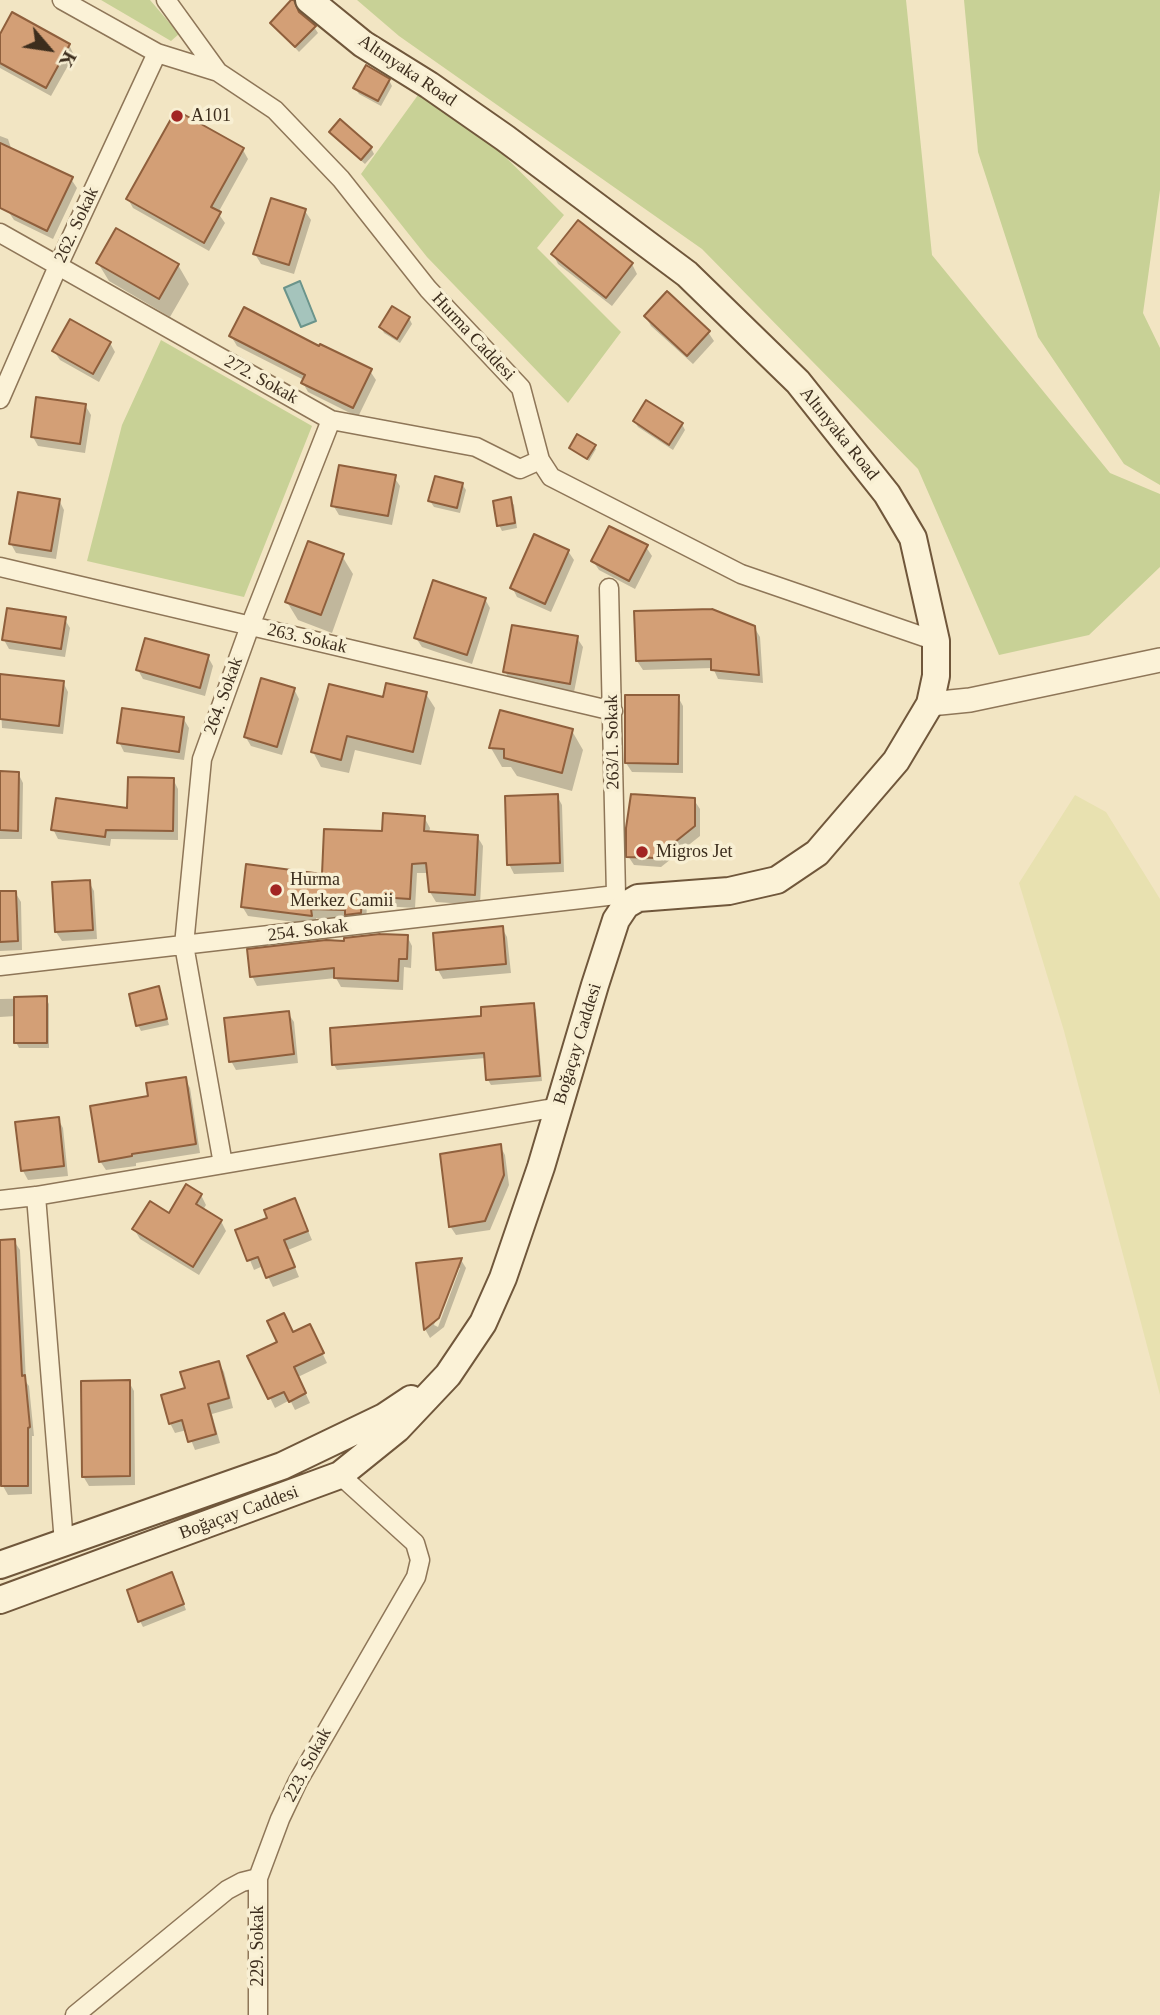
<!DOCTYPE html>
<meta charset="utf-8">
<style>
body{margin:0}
#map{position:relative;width:1160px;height:2015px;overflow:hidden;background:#f2e5c3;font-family:Georgia,serif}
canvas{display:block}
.north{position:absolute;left:14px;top:14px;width:70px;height:70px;-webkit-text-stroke:5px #f8efd3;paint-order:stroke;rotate:119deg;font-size:19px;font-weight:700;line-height:28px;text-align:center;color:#3c2d1d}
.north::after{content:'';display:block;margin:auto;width:24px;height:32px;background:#3c2d1d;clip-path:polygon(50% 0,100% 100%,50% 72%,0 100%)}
</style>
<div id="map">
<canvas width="1160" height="2015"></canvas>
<div class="north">K</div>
</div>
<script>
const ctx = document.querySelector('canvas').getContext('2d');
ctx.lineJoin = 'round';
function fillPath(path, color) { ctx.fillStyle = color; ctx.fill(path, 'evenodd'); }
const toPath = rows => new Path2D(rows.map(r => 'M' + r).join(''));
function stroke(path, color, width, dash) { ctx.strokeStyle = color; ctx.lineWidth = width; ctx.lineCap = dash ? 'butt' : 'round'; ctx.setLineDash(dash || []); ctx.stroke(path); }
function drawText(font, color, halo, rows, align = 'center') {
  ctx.font = font + ' Georgia,serif'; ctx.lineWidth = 7; ctx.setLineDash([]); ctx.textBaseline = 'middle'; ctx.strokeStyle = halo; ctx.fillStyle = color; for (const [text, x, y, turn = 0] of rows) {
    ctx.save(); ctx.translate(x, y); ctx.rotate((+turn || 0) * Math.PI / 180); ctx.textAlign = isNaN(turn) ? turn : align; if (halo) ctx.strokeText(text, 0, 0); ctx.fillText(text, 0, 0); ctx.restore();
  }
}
fillPath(toPath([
 [1075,795,1106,812,1160,899,1160,1395,1064,1031,1019,883]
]), '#e8e1b0');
fillPath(toPath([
 [101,0,150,0,179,34,171,41],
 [357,0,906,0,932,255,1110,473,1160,494,1160,567,1089,635,999,655,918,469,702,249,399,36],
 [964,0,1160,0,1160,190,1143,313,1160,348,1160,485,1124,464,1038,337,978,152],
 [418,95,467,119,564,215,537,248,621,332,568,403,427,257,361,174],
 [161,340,312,426,244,597,87,561,122,425]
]), '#c8d196');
const water = toPath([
 [300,281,316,321,301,327,284,288,300,281]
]);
fillPath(water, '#a5c4bc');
stroke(water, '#6b948b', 2);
fillPath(toPath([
 [299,14,314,27,318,33,299,52,272,23],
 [0,38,69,45,74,55,51,96,0,68],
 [389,80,392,86,381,106,359,94,355,88],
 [341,122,371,148,374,154,365,164,335,138,332,132],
 [0,136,8,139,12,151,71,179,77,188,53,239,14,220,8,211,0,206],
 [243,150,248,159,218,213,225,223,209,251,133,208,128,199],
 [305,211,311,220,294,274,261,264,255,254],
 [553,254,632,264,637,274,612,306,558,264],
 [98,263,178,265,189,284,170,317,109,281],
 [646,317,708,332,714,341,693,364,651,326],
 [409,318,412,324,400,343,384,333,381,327],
 [231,336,320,348,370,371,376,380,358,417,308,392,303,383,304,380,237,346],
 [110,343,115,352,99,382,60,360,54,351],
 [85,405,91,415,85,453,38,446,33,437],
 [635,422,682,424,685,430,673,450,638,427],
 [594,447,596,449,589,461,571,448],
 [394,477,400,486,392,525,339,515,333,505],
 [462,484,466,490,460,513,434,507,430,501],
 [510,499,514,505,517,528,502,531,499,525],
 [59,500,64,510,56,559,16,553,11,544],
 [646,547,652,556,635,589,599,570,593,561],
 [568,551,574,560,551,612,517,597,512,587],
 [342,556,353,574,332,633,298,620,287,602],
 [485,599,490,608,472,664,422,647,416,638],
 [64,618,70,628,65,657,9,649,4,640],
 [754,627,760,637,763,683,718,679,713,668,643,670,637,661],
 [577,638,583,647,574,692,510,681,505,671],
 [208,657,213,666,205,696,143,679,138,670],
 [63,682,68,692,63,734,2,728,0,686],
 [294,689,299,699,282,755,251,746,245,736],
 [426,694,435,708,421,765,355,750,349,773,321,767,313,752,384,699],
 [678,697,683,706,683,773,632,772,626,763],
 [183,718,189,728,184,760,124,752,119,742],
 [572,731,583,750,572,791,517,776,511,767,502,767,491,748],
 [0,773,18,773,23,783,22,839,0,839],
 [173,779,178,789,178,840,111,839,110,846,58,839,53,829,129,810],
 [557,796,562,805,564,872,514,874,509,864],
 [694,800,700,809,700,836,661,867,634,865,628,856],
 [424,817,430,828,429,833,477,836,483,846,480,905,436,902,430,892,429,873,417,873,415,908,367,905,366,923,316,918,317,925,248,916,242,906,324,876,384,833],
 [89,882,94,891,97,939,62,941,56,932],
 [15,892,21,902,22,950,0,951,0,893],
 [502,928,507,937,511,973,443,979,438,970,435,935],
 [407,936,412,946,411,968,404,967,403,990,341,987,336,978,257,986,252,976,346,942],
 [158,988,169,1025,141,1031,138,1025],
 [46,998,49,1004,49,1048,19,1048,16,1042,16,1016,0,1017,0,999],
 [533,1004,536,1010,542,1081,491,1085,488,1080,486,1058,337,1070,334,1065,483,1017],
 [288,1013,294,1022,298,1063,236,1070,231,1061],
 [185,1079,190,1088,200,1153,136,1163,136,1166,106,1170,100,1161,150,1098],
 [58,1119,63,1128,68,1176,28,1180,23,1171,17,1123],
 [500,1146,505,1155,509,1185,490,1230,456,1235,450,1226],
 [201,1195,206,1205,203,1210,221,1221,226,1231,199,1275,140,1239,134,1229,169,1215],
 [295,1200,312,1240,288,1250,299,1277,273,1287,263,1266,254,1270,238,1231,269,1219],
 [14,1241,20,1250,26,1382,29,1386,34,1436,32,1436,32,1494,8,1495,3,1486,2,1440,0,1436,0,1242],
 [461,1260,466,1268,444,1327,430,1338,425,1329,418,1265],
 [456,1268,460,1268,438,1327,434,1325],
 [293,1334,314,1336,327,1363,298,1377,310,1403,295,1410,290,1400,275,1408,250,1357],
 [219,1363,224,1372,233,1408,212,1414,220,1443,195,1450,187,1430,175,1433,170,1423],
 [129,1382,134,1391,135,1485,89,1486,83,1476],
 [175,1580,186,1610,143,1627,140,1621]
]), '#0003');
const building = toPath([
 [291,0,294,0,299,12,316,26,295,47,270,23,291,0],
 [12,12,70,44,46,88,0,63,0,34,12,12],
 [366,65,390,79,378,101,353,88,366,65],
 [176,110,244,148,211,207,221,212,204,243,126,199,176,110],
 [340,119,372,147,361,160,329,132,340,119],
 [0,143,73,177,47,231,0,208,0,143],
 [271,198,306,209,289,265,253,254,271,198],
 [578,220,633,263,606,298,551,254,578,220],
 [116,228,179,264,159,299,96,263,116,228],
 [667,291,710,331,687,356,644,316,667,291],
 [392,306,410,317,397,339,379,327,392,306],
 [244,307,319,346,320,344,372,369,353,408,301,383,305,375,229,336,244,307],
 [70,319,111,342,93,374,52,351,70,319],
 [36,397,86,404,80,444,31,437,36,397],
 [646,400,683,423,669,445,633,421,646,400],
 [577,434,596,445,587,459,569,448,577,434],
 [339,465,396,475,388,516,331,506,339,465],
 [435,476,463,483,457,508,428,501,435,476],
 [18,492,60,499,51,551,9,544,18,492],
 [511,497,515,523,497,526,493,501,511,497],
 [609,526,648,545,629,581,591,561,609,526],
 [534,534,569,550,545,604,510,588,534,534],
 [308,541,344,554,321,615,285,602,308,541],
 [433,580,486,598,467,655,414,638,433,580],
 [7,608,66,617,61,649,2,640,7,608],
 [712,609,755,626,759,675,711,670,711,659,636,661,634,611,712,609],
 [512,625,578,636,570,684,503,672,512,625],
 [145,638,209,655,200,688,136,670,145,638],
 [0,674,64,681,59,726,0,719,0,674],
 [261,678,295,688,277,747,244,737,261,678],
 [386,683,427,692,413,752,347,736,341,760,311,752,329,684,383,697,386,683],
 [625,695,679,695,678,764,625,763,625,695],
 [122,708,184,717,179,752,117,743,122,708],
 [500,710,573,729,562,773,504,758,504,749,489,748,500,710],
 [0,771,19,772,18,831,0,830,0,771],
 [128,777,174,778,173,831,106,830,105,837,51,830,56,798,127,808,128,777],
 [558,794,560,863,507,865,505,796,558,794],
 [631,794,695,798,695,826,655,858,626,857,626,828,631,794],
 [383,813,425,816,424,831,478,835,475,895,429,892,426,863,412,864,410,899,362,896,361,913,345,915,345,910,311,909,312,916,241,907,246,864,322,874,324,829,382,831,383,813],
 [90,880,93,930,55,932,52,882,90,880],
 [0,891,16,891,18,941,0,942,0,891],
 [503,926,506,964,436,970,433,933,503,926],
 [380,934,408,935,407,959,399,959,398,981,334,978,334,968,250,977,247,949,326,940,344,941,344,938,380,934],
 [159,986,167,1019,136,1026,129,994,159,986],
 [47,996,47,1043,14,1043,14,997,47,996],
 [534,1003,540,1076,486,1080,484,1053,332,1065,330,1028,481,1016,481,1007,534,1003],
 [289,1011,294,1054,229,1062,224,1018,289,1011],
 [186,1077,196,1144,132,1154,132,1156,99,1162,90,1106,148,1096,146,1083,186,1077],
 [59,1117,64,1166,21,1171,15,1122,59,1117],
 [501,1144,504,1175,485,1221,449,1227,440,1154,501,1144],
 [186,1184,202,1194,196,1204,222,1220,193,1267,132,1229,150,1201,169,1213,186,1184],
 [295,1198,308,1231,284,1240,295,1267,266,1278,258,1257,247,1261,235,1230,267,1218,264,1210,295,1198],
 [15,1239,22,1376,25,1375,30,1427,28,1428,28,1486,1,1486,0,1240,15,1239],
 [462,1258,439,1318,424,1330,416,1263,462,1258],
 [284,1313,293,1332,310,1324,324,1353,294,1367,306,1393,289,1402,284,1392,268,1399,247,1356,277,1342,267,1321,284,1313],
 [219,1361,229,1398,208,1404,216,1434,188,1442,182,1420,169,1424,161,1395,185,1388,180,1372,219,1361],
 [130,1380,130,1476,82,1477,81,1381,130,1380],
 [172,1572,184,1604,138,1622,127,1590,172,1572]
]);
fillPath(building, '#d39f76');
stroke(building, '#8f5f3c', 2);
const minor = toPath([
 [62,0,157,53,218,72,275,110,341,179,428,289,521,388,540,460,551,477,741,574,936,641],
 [166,0,218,72],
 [0,233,331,420,476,447,520,469,540,460],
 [0,399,58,266,157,53],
 [0,567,613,711],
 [609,588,616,895],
 [0,966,616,895],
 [223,1164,184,945,202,759,250,626,331,420],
 [36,1196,64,1543],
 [0,1200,36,1196,559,1107],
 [75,2015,227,1890,242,1882,258,1878,280,1819,298,1781,416,1577,420,1560,415,1543,340,1475],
 [258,2015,258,1878]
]);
const tertiary = toPath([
 [930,704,970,700,1160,660]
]);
const secondary = toPath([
 [0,1565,282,1466,384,1417,411,1399],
 [0,1600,340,1475,397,1429,448,1375,483,1323,503,1278,541,1167,595,985,616,920,626,905,638,898,729,891,777,880,817,853,896,761,930,704,936,676,936,641,913,538,887,494,798,382,687,274,505,138,429,85,363,44,309,0]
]);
stroke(minor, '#8e7658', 21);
stroke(tertiary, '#8e7658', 26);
stroke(secondary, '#70573b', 30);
stroke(minor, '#fbf2d7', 18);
stroke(tertiary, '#fbf2d7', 23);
stroke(secondary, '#fbf2d7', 26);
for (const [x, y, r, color] of [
 [177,116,7,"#a22523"],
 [642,852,7,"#a22523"],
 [276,890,7,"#a22523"]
]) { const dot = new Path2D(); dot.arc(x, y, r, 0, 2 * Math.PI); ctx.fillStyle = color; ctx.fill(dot); stroke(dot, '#f8efd3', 2.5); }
drawText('18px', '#3c2d1d', '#f8efd3', [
 ["Altınyaka Road",407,71,34],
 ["262. Sokak",77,225,-65],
 ["Hurma Caddesi",473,337,47],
 ["272. Sokak",261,380,29],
 ["Altınyaka Road",839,434,51],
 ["263. Sokak",307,639,13],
 ["264. Sokak",224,696,-70],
 ["263/1. Sokak",613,742,-91],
 ["254. Sokak",308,931,-7],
 ["Boğaçay Caddesi",578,1044,-73],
 ["Boğaçay Caddesi",239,1513,-20],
 ["223. Sokak",308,1765,-62],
 ["229. Sokak",258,1946,-90]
]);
drawText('18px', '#3c2d1d', '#f8efd3', [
 ["A101",191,116],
 ["Migros Jet",656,852],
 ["Hurma",290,880],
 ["Merkez Camii",290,901]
], 'left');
</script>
